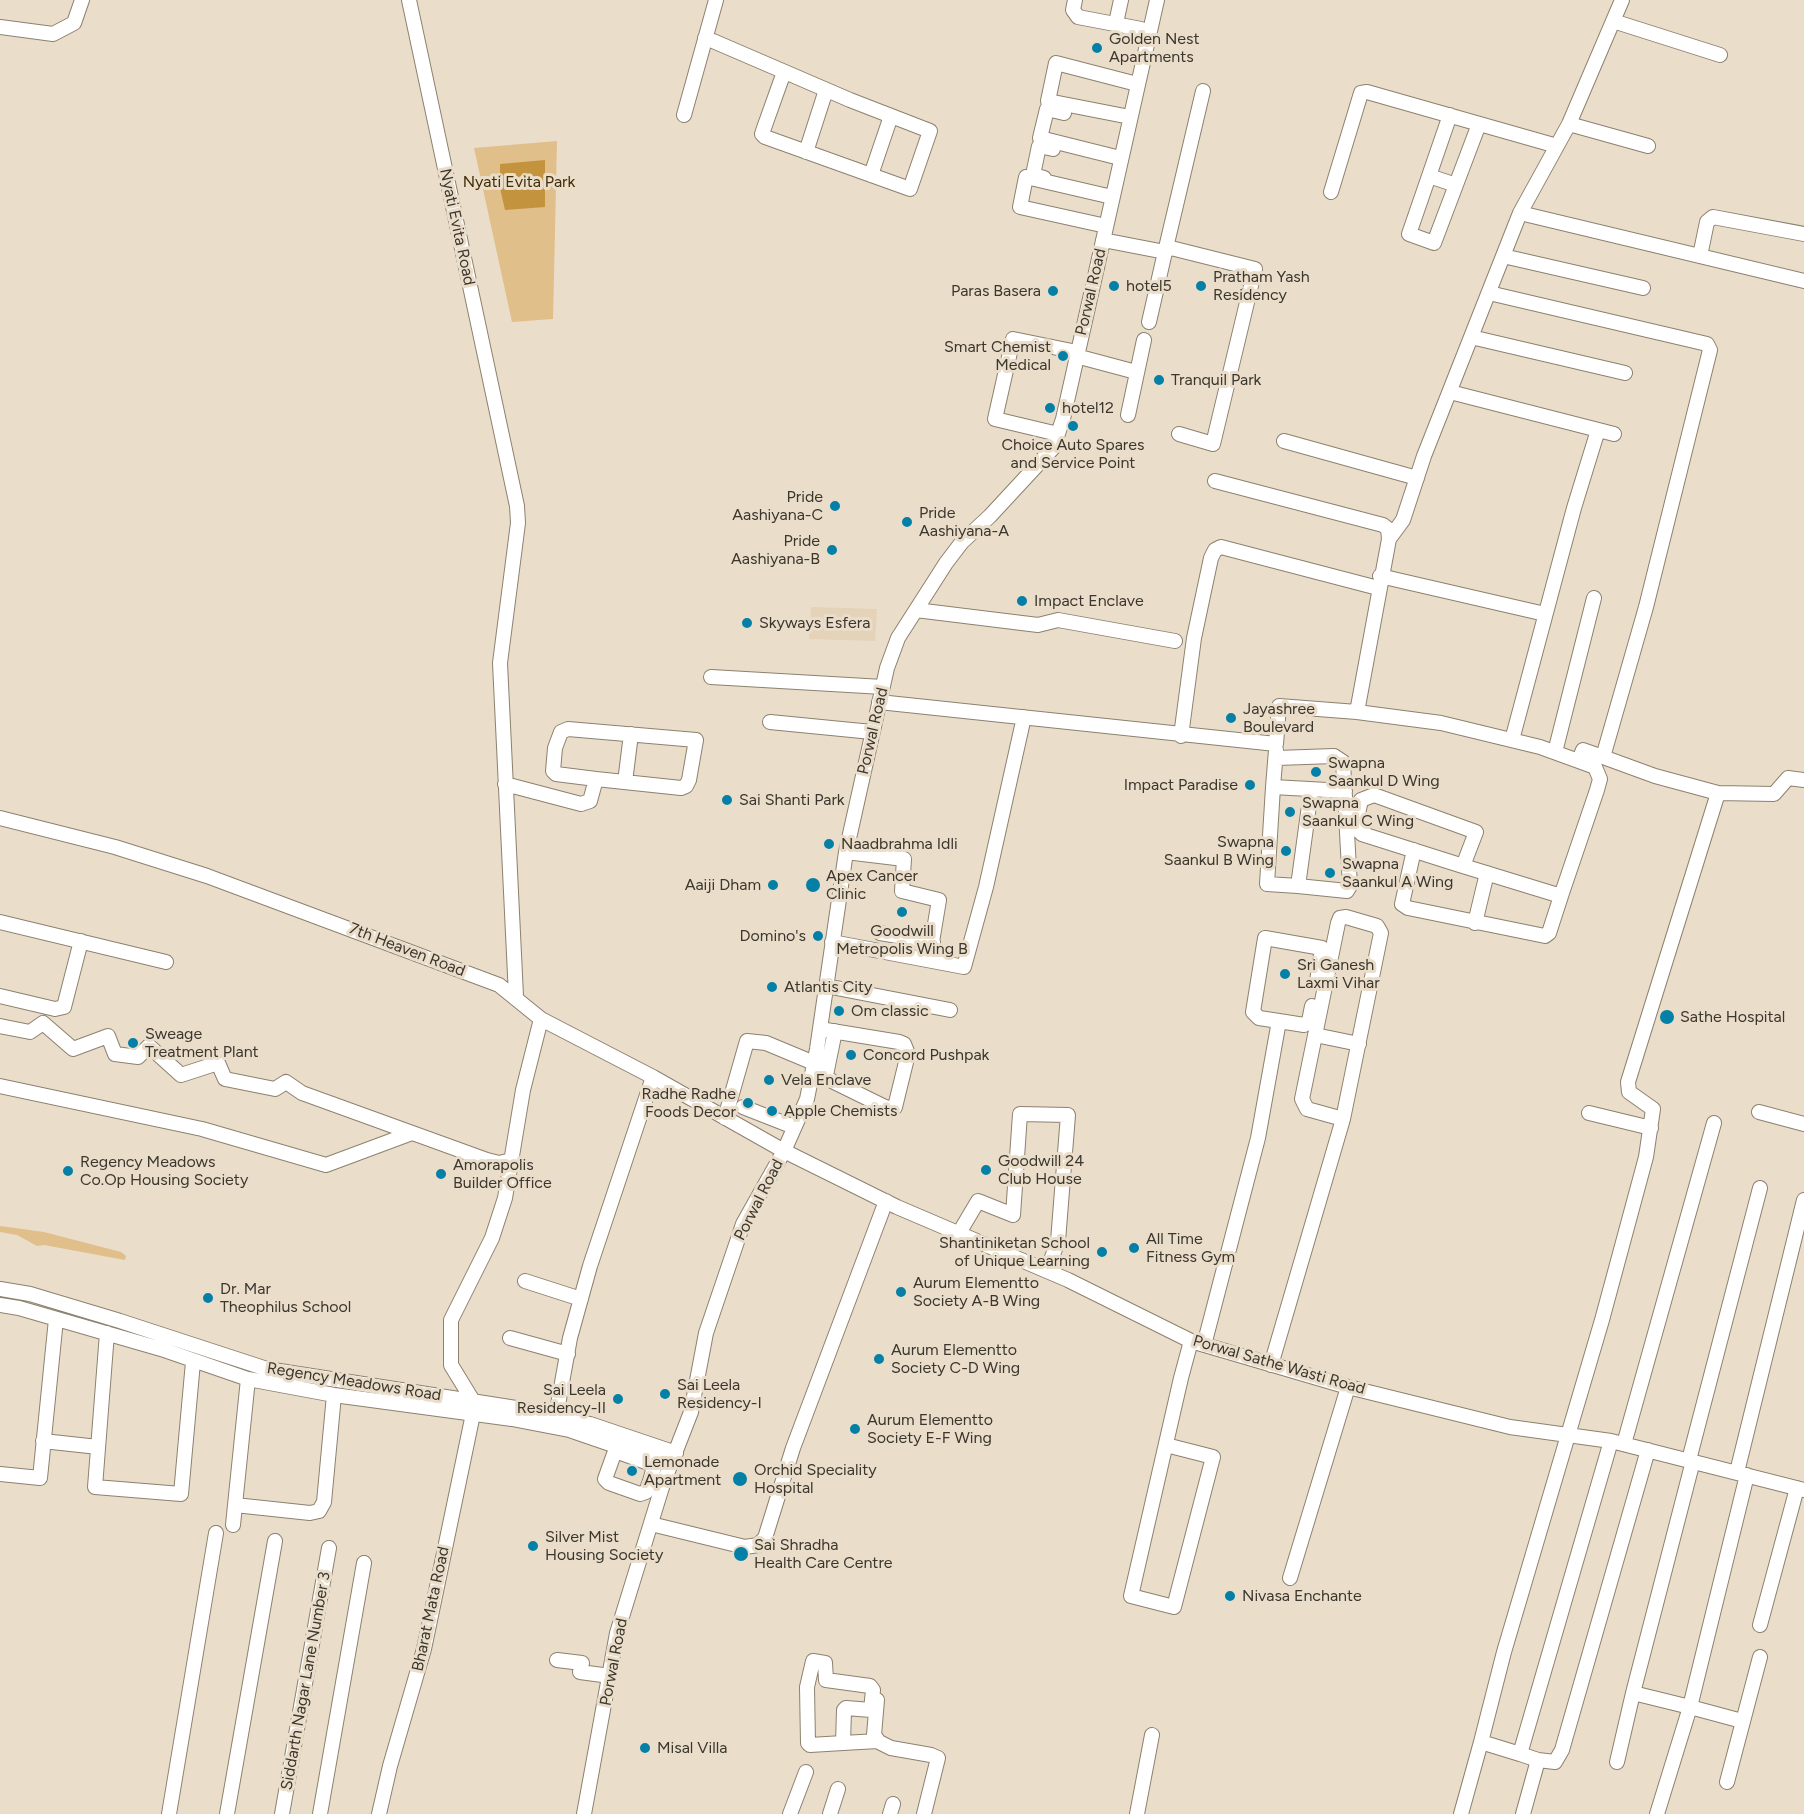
<!DOCTYPE html>
<style>
body{margin:0}
canvas{display:block;background:#eaddca}
</style>
<canvas width="1804" height="1814"></canvas>
<script>
const ctx = document.querySelector('canvas').getContext('2d');
ctx.lineJoin = 'round';
function fillPath(path, color) { ctx.fillStyle = color; ctx.fill(path, 'evenodd'); }
const toPath = rows => new Path2D(rows.map(r => 'M' + r).join(''));
function stroke(path, color, width, dash) { ctx.strokeStyle = color; ctx.lineWidth = width; ctx.lineCap = dash ? 'butt' : 'round'; ctx.setLineDash(dash || []); ctx.stroke(path); }
function drawText(font, color, halo, rows, align = 'center') {
  ctx.font = font + ' Figtree,sans-serif'; ctx.lineWidth = 6; ctx.setLineDash([]); ctx.textBaseline = 'middle'; ctx.strokeStyle = halo; ctx.fillStyle = color; for (const [text, x, y, turn = 0] of rows) {
    ctx.save(); ctx.translate(x, y); ctx.rotate((+turn || 0) * Math.PI / 180); ctx.textAlign = isNaN(turn) ? turn : align; if (halo) ctx.strokeText(text, 0, 0); ctx.fillText(text, 0, 0); ctx.restore();
  }
}
fillPath(toPath([
 [811,607,877,609,875,641,809,639]
]), '#e4d3b9');
fillPath(toPath([
 [557,141,553,319,512,322,474,148],
 [0,1226,44,1232,121,1252,126,1256,125,1260,44,1245,37,1246,17,1235,0,1232]
]), '#e1bf8a');
fillPath(toPath([
 [545,160,545,207,505,210,500,188,500,164]
]), '#c4933e');
const minor = toPath([
 [409,0,517,506,518,523,500,663,516,996],
 [1075,0,1073,10,1078,17,1141,29],
 [1613,21,1720,55],
 [1116,23,1121,0],
 [0,27,53,34,74,23,82,0],
 [705,38,713,41,850,100,930,131,910,189,765,137,762,134,764,128,784,72],
 [1064,113,1047,109,1040,138,1120,158],
 [684,115,716,0],
 [1450,115,1409,234,1434,243,1479,124],
 [1130,117,1048,101,1056,63,1137,84],
 [1569,124,1648,146],
 [806,152,826,90],
 [871,175,891,116],
 [1429,176,1456,185],
 [1044,178,1033,175,1039,146,1053,149],
 [1331,192,1361,93,1367,92,1557,146],
 [1520,213,1804,281],
 [1106,226,1020,207,1026,177,1112,197],
 [1103,240,1165,252,1203,91],
 [1503,256,1643,288],
 [1700,256,1707,222,1713,217,1804,234],
 [1489,293,1707,344,1710,350,1646,607,1603,757,1655,776,1718,793,1628,1082,1629,1092,1653,1109,1646,1157,1602,1320,1504,1652,1481,1742,1520,1754],
 [1149,322,1165,252,1171,248,1255,269,1213,444,1179,434],
 [1471,337,1625,373],
 [1076,356,1136,372],
 [1450,392,1614,434],
 [1128,415,1144,340],
 [1058,434,995,419,1013,339,1077,352],
 [1284,441,1417,478],
 [1215,481,1383,525,1388,529,1389,539],
 [1380,576,1545,614],
 [916,610,1038,625,1058,620,1175,641],
 [711,677,883,687],
 [879,702,1276,744,1279,706,1357,712,1441,723,1540,747,1595,767,1600,779,1597,790,1561,896,1463,866,1476,832,1374,795,1361,800,1356,823,1356,828,1362,834,1463,866],
 [1357,712,1389,539,1403,520,1424,456,1520,213,1569,124,1622,0],
 [770,722,872,732],
 [1181,736,1194,638,1211,558,1215,550,1221,547,1378,588],
 [1512,740,1574,508,1598,430],
 [1276,750,1273,787,1345,791],
 [1555,752,1594,598],
 [1277,758,1334,756,1343,762,1350,886,1347,891,1298,886,1311,791],
 [1579,760,1583,750,1603,757],
 [625,782,631,734],
 [505,784,581,804,590,801,596,779,681,788,686,786,689,780,696,740,568,729,561,732,555,748,553,771,556,774,596,779],
 [1273,787,1267,884,1298,886],
 [1718,793,1774,794,1788,778,1804,780],
 [0,818,115,847,207,876,499,985,541,1019,653,1077,784,1151,897,1207,1068,1280,1191,1341,1348,1387,1510,1427,1611,1441,1804,1490],
 [1414,850,1402,904,1408,908,1545,936,1549,933,1561,896],
 [846,852,904,859,902,891,939,900,929,960],
 [0,922,166,962],
 [1475,923,1487,873],
 [880,933,933,942],
 [832,942,964,967,986,887,1024,717],
 [826,986,950,1010],
 [0,996,55,1009,64,1007,81,941],
 [1279,1021,1304,1025,1309,1021,1312,1006],
 [0,1026,30,1032,43,1023,73,1049,108,1036,115,1054,138,1057,149,1046,181,1075,218,1063,225,1079,275,1089,286,1082,302,1093,487,1160,499,1163,512,1160],
 [820,1029,899,1042,904,1044,908,1054,895,1107,887,1108,828,1079,826,1075,835,1031],
 [1315,1035,1359,1044],
 [0,1086,202,1129,326,1165,412,1133],
 [743,1107,794,1127],
 [1759,1112,1804,1124],
 [1589,1113,1651,1128],
 [725,1118,747,1041,766,1043,814,1063],
 [959,1233,978,1201,1013,1215,1020,1114,1068,1115,1058,1241,1047,1271],
 [525,1281,581,1299],
 [0,1289,30,1294,120,1321,267,1369,516,1408,590,1424,676,1453],
 [0,1305,19,1308,161,1349,248,1379,334,1395,512,1419,569,1430,671,1465],
 [107,1333,95,1487,181,1494,193,1362],
 [510,1338,568,1354],
 [1204,1345,1258,1138,1279,1021,1259,1018,1253,1012,1265,938,1322,948,1317,981],
 [1271,1365,1343,1119,1307,1109,1302,1099,1338,923,1340,918,1346,917,1377,926,1381,933,1343,1119],
 [248,1379,235,1505,310,1513,319,1511,324,1502,334,1395],
 [556,1416,570,1338,590,1266,653,1077],
 [43,1441,98,1447],
 [1624,1444,1714,1123],
 [1166,1445,1213,1457,1174,1607,1131,1596,1181,1378,1191,1341],
 [1689,1460,1760,1188],
 [1737,1472,1804,1200],
 [0,1474,40,1478,56,1319],
 [650,1481,654,1467,651,1464,618,1452,614,1454,605,1479,609,1483,640,1494,646,1492,650,1481,663,1484],
 [651,1524,745,1547,758,1545,765,1538,793,1448,886,1201],
 [233,1525,235,1505],
 [1290,1578,1348,1387],
 [1760,1625,1797,1488],
 [557,1660,582,1663,580,1672,610,1676],
 [877,1700,874,1735,879,1742,891,1748,931,1755,938,1758,924,1814],
 [1742,1721,1690,1707,1747,1475],
 [843,1743,844,1710,846,1708,871,1710,873,1690,870,1686,826,1680,825,1663,813,1661,807,1687,808,1743,810,1745,843,1743,878,1741],
 [1538,1760,1555,1762,1562,1750,1648,1450],
 [1617,1762,1633,1693],
 [1727,1782,1760,1657],
 [169,1814,216,1533],
 [227,1814,275,1541],
 [282,1814,329,1548],
 [320,1814,364,1563],
 [379,1814,390,1766,424,1649,473,1414,473,1401,451,1365,451,1320,492,1238,505,1198,523,1090,541,1019],
 [584,1814,617,1633,663,1484,691,1412,706,1333,743,1224,784,1151,807,1099,817,1049,846,852,887,668,898,638,946,563,962,542,990,516,1053,448,1063,419,1157,0],
 [790,1814,806,1772],
 [830,1814,838,1789],
 [890,1814,893,1804],
 [1137,1814,1152,1735],
 [1461,1814,1481,1742],
 [1523,1814,1538,1760,1520,1754,1611,1441],
 [1657,1814,1690,1707,1633,1693,1693,1461]
]);
stroke(minor, '#8d816f', 16);
stroke(minor, '#fff', 14);
for (const [x, y, r, color] of [
 [1097,48,6,"#0480a6"],
 [1114,286,6,"#0480a6"],
 [1201,286,6,"#0480a6"],
 [1053,291,6,"#0480a6"],
 [1063,356,6,"#0480a6"],
 [1159,380,6,"#0480a6"],
 [1050,408,6,"#0480a6"],
 [1073,426,6,"#0480a6"],
 [835,506,6,"#0480a6"],
 [907,522,6,"#0480a6"],
 [832,550,6,"#0480a6"],
 [1022,601,6,"#0480a6"],
 [747,623,6,"#0480a6"],
 [1231,718,6,"#0480a6"],
 [1316,772,6,"#0480a6"],
 [1250,785,6,"#0480a6"],
 [727,800,6,"#0480a6"],
 [1290,812,6,"#0480a6"],
 [829,844,6,"#0480a6"],
 [1286,851,6,"#0480a6"],
 [1330,873,6,"#0480a6"],
 [773,885,6,"#0480a6"],
 [813,885,8,"#0480a6"],
 [902,912,6,"#0480a6"],
 [818,936,6,"#0480a6"],
 [1285,974,6,"#0480a6"],
 [772,987,6,"#0480a6"],
 [839,1011,6,"#0480a6"],
 [1667,1017,8,"#0480a6"],
 [133,1043,6,"#0480a6"],
 [851,1055,6,"#0480a6"],
 [769,1080,6,"#0480a6"],
 [748,1103,6,"#0480a6"],
 [772,1111,6,"#0480a6"],
 [986,1170,6,"#0480a6"],
 [68,1171,6,"#0480a6"],
 [441,1174,6,"#0480a6"],
 [1134,1248,6,"#0480a6"],
 [1102,1252,6,"#0480a6"],
 [901,1292,6,"#0480a6"],
 [208,1298,6,"#0480a6"],
 [879,1359,6,"#0480a6"],
 [665,1394,6,"#0480a6"],
 [618,1399,6,"#0480a6"],
 [855,1429,6,"#0480a6"],
 [632,1471,6,"#0480a6"],
 [740,1479,8,"#0480a6"],
 [533,1546,6,"#0480a6"],
 [741,1554,8,"#0480a6"],
 [1230,1596,6,"#0480a6"],
 [645,1748,6,"#0480a6"]
]) { const dot = new Path2D(); dot.arc(x, y, r, 0, 2 * Math.PI); ctx.fillStyle = color; ctx.fill(dot); stroke(dot, '#eaddca', 2); }
drawText('16px', '#3b362e', '#eaddca', [
 ["Golden Nest",1109,39],
 ["Apartments",1109,57],
 ["Pratham Yash",1213,277],
 ["Residency",1213,295],
 ["hotel5",1126,286],
 ["Paras Basera",1041,291,"right"],
 ["Smart Chemist",1051,347,"right"],
 ["Medical",1051,365,"right"],
 ["Tranquil Park",1171,380],
 ["hotel12",1062,408],
 ["Choice Auto Spares",1073,445,"center"],
 ["and Service Point",1073,463,"center"],
 ["Pride",823,497,"right"],
 ["Aashiyana-C",823,515,"right"],
 ["Pride",919,513],
 ["Aashiyana-A",919,531],
 ["Pride",820,541,"right"],
 ["Aashiyana-B",820,559,"right"],
 ["Impact Enclave",1034,601],
 ["Skyways Esfera",759,623],
 ["Jayashree",1243,709],
 ["Boulevard",1243,727],
 ["Swapna",1328,763],
 ["Saankul D Wing",1328,781],
 ["Impact Paradise",1238,785,"right"],
 ["Sai Shanti Park",739,800],
 ["Swapna",1302,803],
 ["Saankul C Wing",1302,821],
 ["Swapna",1274,842,"right"],
 ["Saankul B Wing",1274,860,"right"],
 ["Naadbrahma Idli",841,844],
 ["Swapna",1342,864],
 ["Saankul A Wing",1342,882],
 ["Apex Cancer",826,876],
 ["Clinic",826,894],
 ["Aaiji Dham",761,885,"right"],
 ["Goodwill",902,931,"center"],
 ["Metropolis Wing B",902,949,"center"],
 ["Domino's",806,936,"right"],
 ["Sri Ganesh",1297,965],
 ["Laxmi Vihar",1297,983],
 ["Atlantis City",784,987],
 ["Om classic",851,1011],
 ["Sathe Hospital",1680,1017],
 ["Sweage",145,1034],
 ["Treatment Plant",145,1052],
 ["Concord Pushpak",863,1055],
 ["Vela Enclave",781,1080],
 ["Radhe Radhe",736,1094,"right"],
 ["Foods Decor",736,1112,"right"],
 ["Apple Chemists",784,1111],
 ["Goodwill 24",998,1161],
 ["Club House",998,1179],
 ["Regency Meadows",80,1162],
 ["Co.Op Housing Society",80,1180],
 ["Amorapolis",453,1165],
 ["Builder Office",453,1183],
 ["All Time",1146,1239],
 ["Fitness Gym",1146,1257],
 ["Shantiniketan School",1090,1243,"right"],
 ["of Unique Learning",1090,1261,"right"],
 ["Aurum Elementto",913,1283],
 ["Society A-B Wing",913,1301],
 ["Dr. Mar",220,1289],
 ["Theophilus School",220,1307],
 ["Aurum Elementto",891,1350],
 ["Society C-D Wing",891,1368],
 ["Sai Leela",677,1385],
 ["Residency-I",677,1403],
 ["Sai Leela",606,1390,"right"],
 ["Residency-II",606,1408,"right"],
 ["Aurum Elementto",867,1420],
 ["Society E-F Wing",867,1438],
 ["Lemonade",644,1462],
 ["Apartment",644,1480],
 ["Orchid Speciality",754,1470],
 ["Hospital",754,1488],
 ["Silver Mist",545,1537],
 ["Housing Society",545,1555],
 ["Sai Shradha",754,1545],
 ["Health Care Centre",754,1563],
 ["Nivasa Enchante",1242,1596],
 ["Misal Villa",657,1748]
], 'left');
drawText('16px', '#402c06', '#eaddca', [
 ["Nyati Evita Park",519,182]
]);
drawText('16px', '#3b362e', '#eaddca', [
 ["Nyati Evita Road",457,227,78],
 ["Porwal Road",1091,292,-77],
 ["Porwal Road",873,731,-77],
 ["7th Heaven Road",407,950,21],
 ["Porwal Road",759,1200,-63],
 ["Porwal Sathe Wasti Road",1279,1365,16],
 ["Regency Meadows Road",354,1382,9],
 ["Bharat Mata Road",431,1609,-78],
 ["Porwal Road",614,1662,-79],
 ["Siddarth Nagar Lane Number 3",306,1681,-80]
]);
</script>
